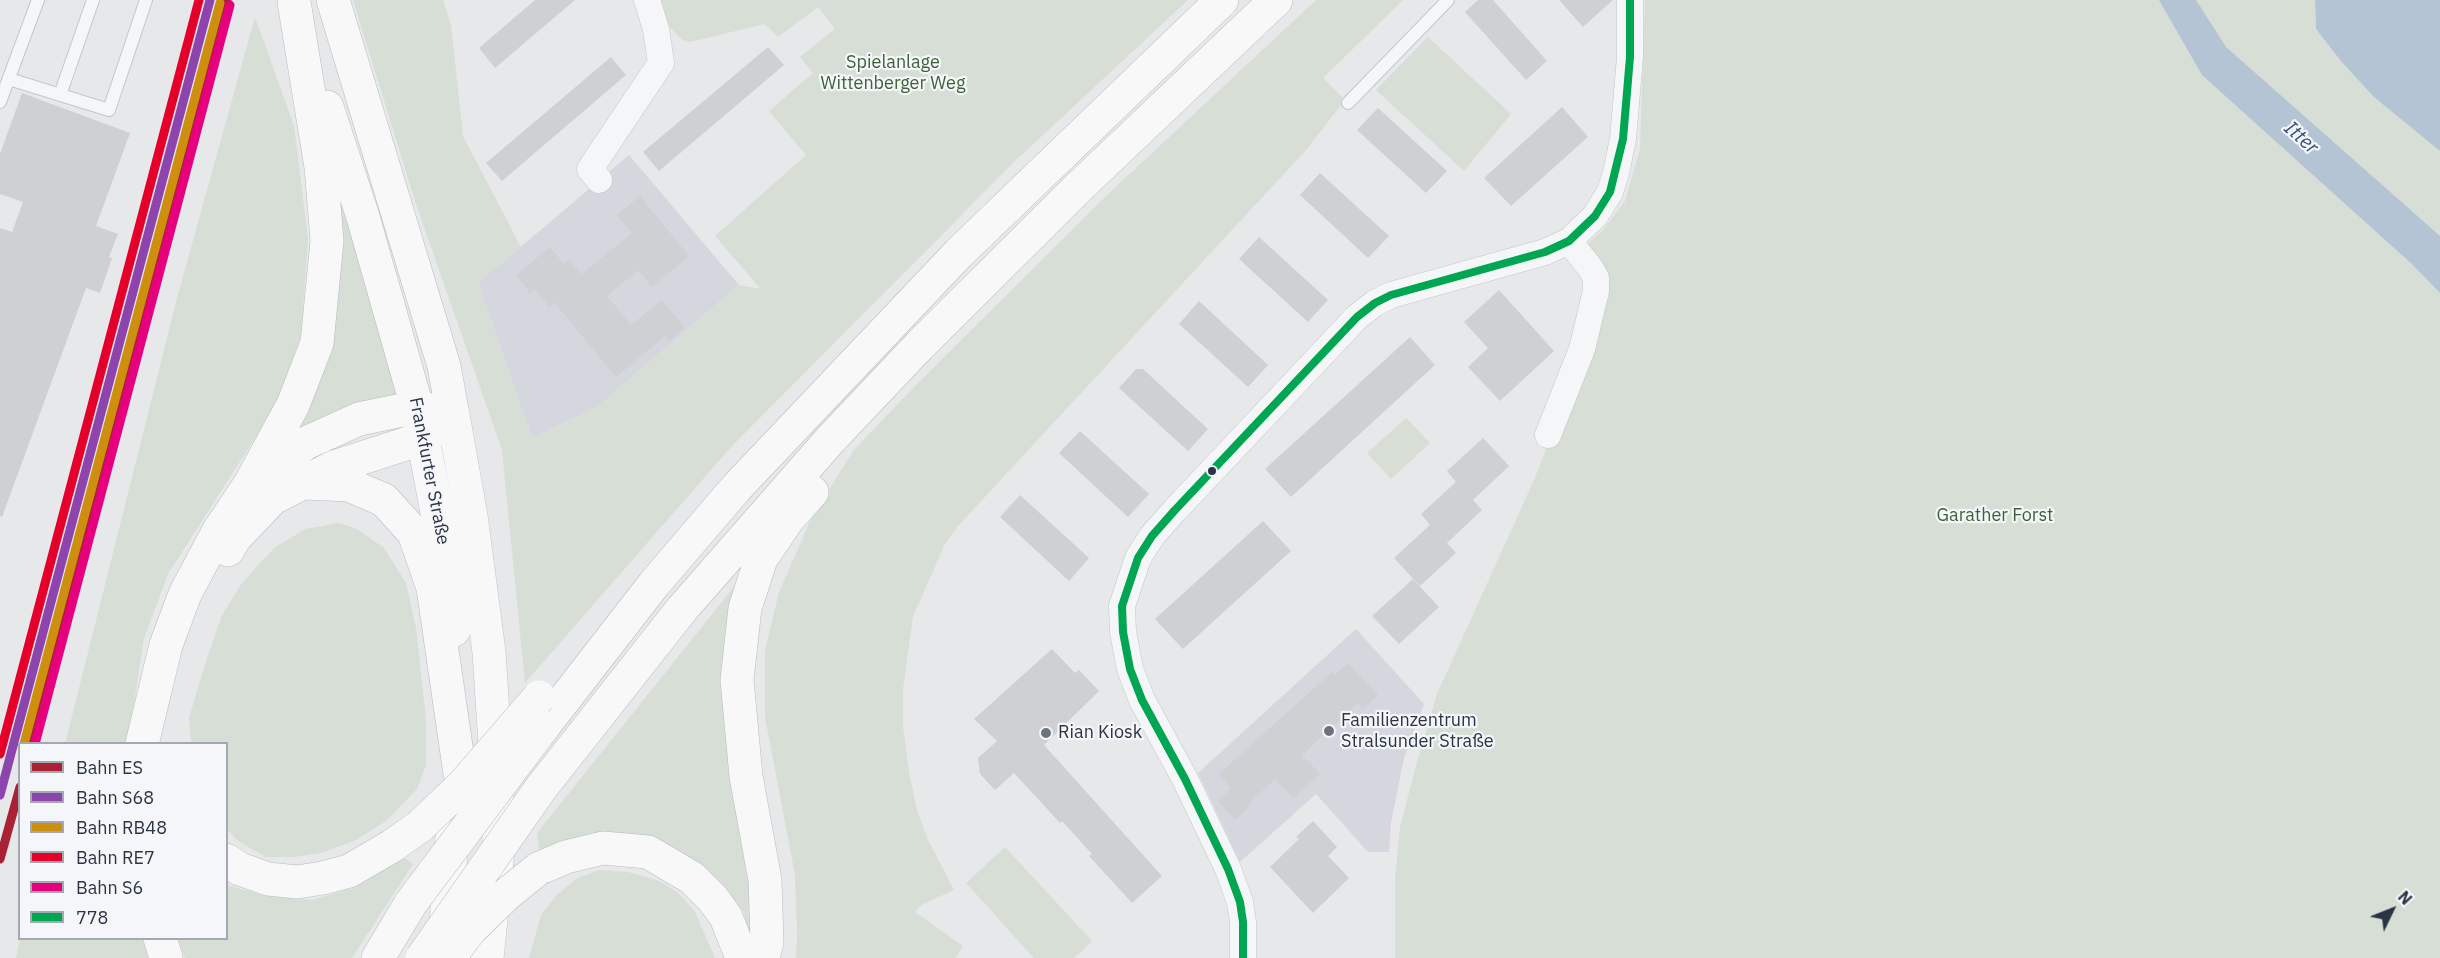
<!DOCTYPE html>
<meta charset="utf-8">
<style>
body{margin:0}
#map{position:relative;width:2440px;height:958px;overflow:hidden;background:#e6e8ea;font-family:"IBM Plex Sans",sans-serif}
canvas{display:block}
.legend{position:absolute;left:18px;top:742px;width:210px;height:198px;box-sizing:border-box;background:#f4f6f9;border:2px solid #a4a8b1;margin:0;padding:8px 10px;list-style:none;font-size:18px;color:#2b3445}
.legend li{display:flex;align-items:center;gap:12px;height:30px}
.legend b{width:30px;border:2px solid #a4a8b1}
.north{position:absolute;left:2362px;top:880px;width:60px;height:60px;-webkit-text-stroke:4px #f4f6f9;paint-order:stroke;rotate:47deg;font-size:16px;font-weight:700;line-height:24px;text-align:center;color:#2b3445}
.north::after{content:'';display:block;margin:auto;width:21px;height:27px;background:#2b3445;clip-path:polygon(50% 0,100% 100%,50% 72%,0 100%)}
</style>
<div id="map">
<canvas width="2440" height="958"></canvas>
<ul class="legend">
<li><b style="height:8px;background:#aa2135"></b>Bahn ES</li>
<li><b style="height:8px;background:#8e44ad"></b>Bahn S68</li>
<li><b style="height:8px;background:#ce8f0e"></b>Bahn RB48</li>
<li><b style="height:8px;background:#e4002b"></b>Bahn RE7</li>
<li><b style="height:8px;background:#e6007e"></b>Bahn S6</li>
<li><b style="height:8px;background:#00a651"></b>778</li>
</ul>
<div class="north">N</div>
</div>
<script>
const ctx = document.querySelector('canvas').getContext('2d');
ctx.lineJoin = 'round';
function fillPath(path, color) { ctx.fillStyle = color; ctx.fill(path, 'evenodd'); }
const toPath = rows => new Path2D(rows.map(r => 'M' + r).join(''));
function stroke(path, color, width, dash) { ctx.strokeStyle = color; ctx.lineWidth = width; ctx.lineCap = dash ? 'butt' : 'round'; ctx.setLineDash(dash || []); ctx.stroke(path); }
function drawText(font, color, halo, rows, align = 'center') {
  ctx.font = font + ' "IBM Plex Sans",sans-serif'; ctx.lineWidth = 4.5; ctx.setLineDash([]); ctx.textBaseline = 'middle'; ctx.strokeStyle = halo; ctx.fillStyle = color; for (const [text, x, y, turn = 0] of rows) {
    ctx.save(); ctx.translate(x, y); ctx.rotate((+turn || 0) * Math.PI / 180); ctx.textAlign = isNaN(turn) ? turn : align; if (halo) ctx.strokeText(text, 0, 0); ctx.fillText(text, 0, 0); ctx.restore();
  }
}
fillPath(toPath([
 [629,155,739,285,597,407,532,438,478,283],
 [1356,629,1424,704,1404,758,1391,823,1389,852,1368,852,1316,794,1240,862,1198,773]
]), '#d4d7dd');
fillPath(toPath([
 [353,0,443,0,451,25,463,136,521,247,478,283,532,438,597,407,739,285,761,289,715,236,806,155,769,111,813,73,800,57,835,29,818,7,778,37,765,24,690,42,682,40,667,24,658,0,1188,0,1015,161,731,447,525,683,502,450,416,204],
 [1316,0,1403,0,1323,78,1345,100,1306,150,957,527,945,544,913,616,903,689,903,727,909,772,917,810,927,838,954,890,921,905,915,912,963,946,955,958,796,958,797,933,795,875,765,717,765,650,779,592,812,517,853,451,915,386,1104,198],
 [1645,0,2315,0,2316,29,2440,151,2440,958,1395,958,1395,878,1400,827,1417,762,1437,694,1534,480,1584,353,1584,247,1604,229,1625,201,1640,149],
 [255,17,294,126,308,239,301,335,280,399,168,574,144,638,128,743,65,744,177,298],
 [1428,37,1511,114,1464,171,1376,90],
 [326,143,402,401,278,453,302,415],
 [1406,418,1430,443,1391,479,1367,453],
 [339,523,357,529,384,548,406,583,416,628,426,720,426,765,417,789,386,821,356,840,321,853,294,857,266,857,238,841,227,829,226,744,191,743,189,718,205,664,222,615,242,583,275,547,306,529],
 [749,568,754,881,751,958,744,912,720,882,697,862,540,856,537,833],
 [1005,847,1092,941,1074,958,1034,958,966,883],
 [402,856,413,864,352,958,185,958,178,939,226,938,227,885,266,896,312,900,354,888],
 [598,870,628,872,657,880,677,892,694,910,715,958,529,958,541,915,556,896,576,879],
 [20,938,142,939,149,958,16,958]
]), '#d6ded6');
fillPath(toPath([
 [2159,0,2196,0,2226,47,2440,236,2440,293,2413,265,2202,75],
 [2315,0,2440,0,2440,151,2374,97,2341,61,2316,29]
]), '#b4c4d5');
fillPath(toPath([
 [535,0,575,0,495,68,479,48],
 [1478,0,1493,0,1547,61,1526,80,1465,12],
 [1559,0,1613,0,1583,27],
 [768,47,784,65,659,171,643,152],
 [611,57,626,75,502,181,486,163],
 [22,93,130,133,96,226,118,234,109,257,112,258,100,293,86,288,2,517,0,516,0,228,12,232,23,202,0,194,0,154],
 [1562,107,1588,137,1511,206,1484,178],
 [1378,108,1447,171,1426,193,1357,130],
 [1320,173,1389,236,1368,258,1300,195],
 [640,196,689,256,652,287,638,270,607,296,631,325,662,300,685,328,669,341,665,336,616,377,554,302,549,307,535,289,530,293,516,275,550,247,564,264,569,260,582,274,632,233,617,215],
 [1259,237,1328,300,1308,322,1239,259],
 [1499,290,1554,351,1500,401,1468,367,1488,348,1464,322],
 [1199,301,1268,365,1248,387,1179,324],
 [1410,337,1435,365,1291,497,1265,469],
 [1136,369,1143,369,1208,429,1188,451,1119,388],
 [1080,431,1149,494,1128,517,1059,453],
 [1483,438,1509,466,1473,500,1482,510,1447,543,1456,553,1420,586,1394,558,1430,525,1421,514,1456,482,1447,471],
 [1020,495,1089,558,1069,581,1000,517],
 [1263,521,1291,551,1183,649,1155,619],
 [1413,579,1439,607,1399,644,1372,616],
 [1052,649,1075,673,1079,670,1099,691,1044,745,1162,876,1132,903,1089,856,1092,854,1062,821,1060,823,1014,773,995,790,980,774,978,758,997,741,974,719],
 [1348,663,1378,695,1363,709,1358,703,1302,755,1320,774,1293,798,1275,779,1248,804,1250,806,1235,820,1218,801,1231,788,1219,774,1332,672,1334,675],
 [1313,821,1337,847,1328,856,1349,878,1313,913,1270,867,1299,839,1296,837]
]), '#ced0d3');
const lane = toPath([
 [9,79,109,110,146,0],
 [60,95,93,0],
 [0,102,38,0],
 [1348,103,1448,0]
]);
const street = toPath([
 [599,180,590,169,661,63,656,29,647,0],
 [1548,435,1582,349,1596,291,1596,278,1591,269,1569,241],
 [1243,958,1243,922,1240,902,1228,869,1185,779,1142,700,1130,669,1123,632,1122,606,1138,558,1152,536,1175,510,1357,317,1375,303,1391,295,1545,252,1569,241,1595,216,1610,192,1616,173,1623,139,1630,57,1630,0]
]);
const primary = toPath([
 [418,412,447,565,454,630],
 [453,415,471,516,489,652,495,745,499,841,487,958],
 [445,938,452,837]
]);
const highway = toPath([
 [333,0,444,366,453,415],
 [327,107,363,217,417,407],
 [258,478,306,443,359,419,417,407,440,412],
 [306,483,349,485,384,500,414,533,433,588,460,774],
 [228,550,234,539,273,498,334,467,424,438,453,415],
 [543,727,654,584,737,487,959,253,1222,0],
 [142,744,166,645,185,594,218,532,250,484,293,405,317,343,327,241,321,167,294,2],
 [541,788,682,609,830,440,920,345,1079,187,1276,0],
 [226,860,240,869,268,879,297,882,323,878,349,871,392,846,420,826],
 [538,869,566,857,603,848,648,852,692,878,713,899,726,917,742,958],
 [160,938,166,958],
 [378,958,411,903],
 [763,958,767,942,765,880,746,776,737,680,745,608,761,559,788,519,812,492]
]);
stroke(lane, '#c4c6c8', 14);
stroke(street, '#c4c6c8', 27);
stroke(primary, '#c2c5c8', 34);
stroke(highway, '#b8bbbf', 34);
stroke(lane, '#f5f6f7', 12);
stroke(street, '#f5f6f7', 26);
stroke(primary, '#f8f8f8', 33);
stroke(highway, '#f8f8f8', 33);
const highwayBridge = toPath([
 [420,826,462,786,539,697],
 [411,903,543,727],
 [422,958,541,788],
 [449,958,470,930,507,894,538,869]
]);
stroke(highwayBridge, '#b8bbbf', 34, []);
stroke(highwayBridge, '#f8f8f8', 33);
stroke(toPath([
 [1243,958,1243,922,1240,902,1228,869,1185,779,1142,700,1130,669,1123,632,1122,606,1138,558,1152,536,1175,510,1357,317,1375,303,1391,295,1545,252,1569,241,1595,216,1610,192,1623,139,1630,57,1630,0]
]), '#00a651', 8);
stroke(toPath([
 [30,744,227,0],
 [0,859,20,787]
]), '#aa2135', 9);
stroke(toPath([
 [0,795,210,0]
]), '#8e44ad', 9);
stroke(toPath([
 [24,744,220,3]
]), '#ce8f0e', 9);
stroke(toPath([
 [0,754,199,0]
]), '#e4002b', 9);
stroke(toPath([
 [35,744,230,5]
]), '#e6007e', 9);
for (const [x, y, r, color] of [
 [1212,471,5,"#2b3445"],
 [1329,731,6,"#6c737f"],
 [1046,733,6,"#6c737f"]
]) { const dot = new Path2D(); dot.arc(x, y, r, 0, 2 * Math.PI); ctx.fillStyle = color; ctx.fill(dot); stroke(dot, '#f4f6f9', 2); }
drawText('18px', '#3f6138', '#f4f6f9', [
 ["Spielanlage",893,63],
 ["Wittenberger Weg",893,84],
 ["Garather Forst",1995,516]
]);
drawText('18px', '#2b3445', '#f4f6f9', [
 ["Frankfurter Straße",429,471,79]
]);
drawText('18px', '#2b3445', '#f4f6f9', [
 ["Familienzentrum",1341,721],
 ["Stralsunder Straße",1341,742],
 ["Rian Kiosk",1058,733]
], 'left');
drawText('italic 20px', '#34527a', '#f4f6f9', [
 ["Itter",2301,138,42]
]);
</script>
